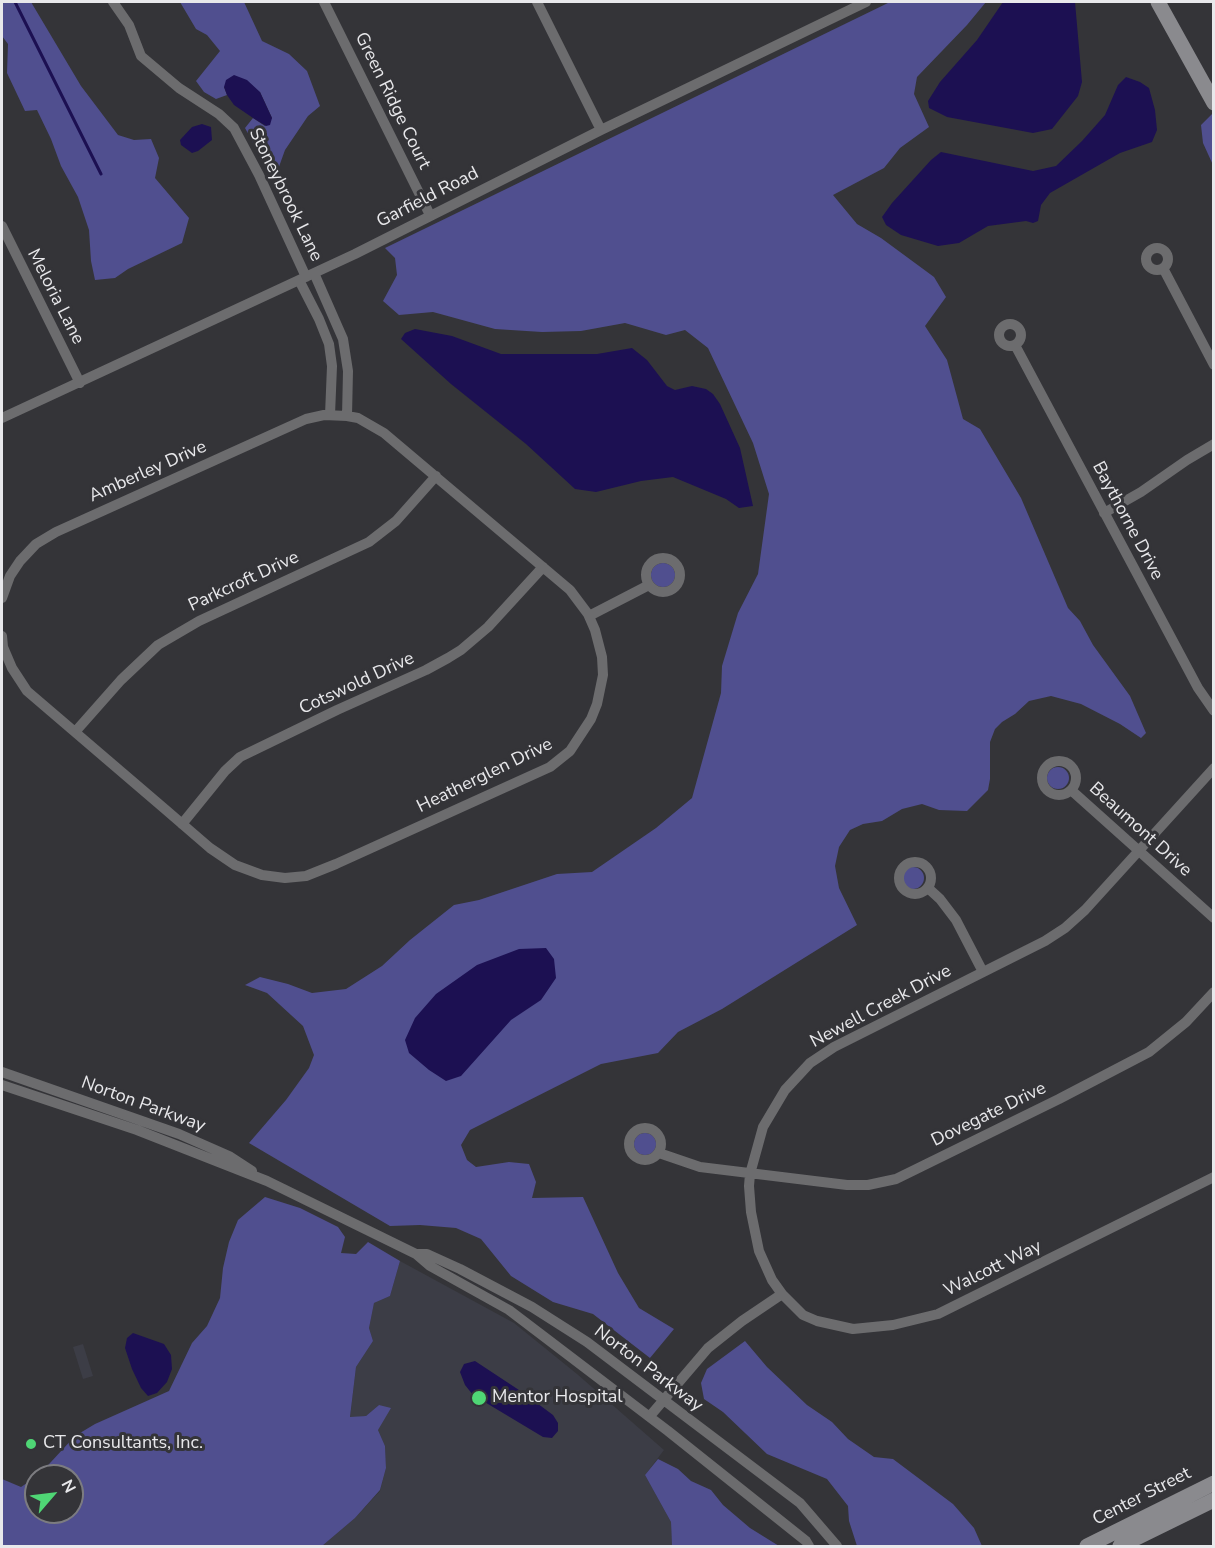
<!DOCTYPE html>
<style>
body{margin:0}
#map{position:relative;width:1215px;height:1548px;overflow:hidden;background:#343438;font-family:"Nunito Sans",sans-serif}
canvas{display:block}
.frame{position:absolute;inset:0;border:3px solid #e8e8eb;pointer-events:none}
.north{position:absolute;left:24px;top:1464px;width:60px;height:60px;box-sizing:border-box;background:#343438;border:2px solid #7c7c80;border-radius:50%;rotate:62deg;font-size:16px;font-weight:700;line-height:24px;text-align:center;color:#e8e8eb}
.north::after{content:'';display:block;margin:auto;width:21px;height:27px;background:#4fd675;clip-path:polygon(50% 0,100% 100%,50% 72%,0 100%)}
</style>
<div id="map">
<canvas width="1215" height="1548"></canvas>
<div class="frame"></div>
<div class="north">N</div>
</div>
<script>
const ctx = document.querySelector('canvas').getContext('2d');
ctx.lineJoin = 'round';
function fillPath(path, color) { ctx.fillStyle = color; ctx.fill(path, 'evenodd'); }
const toPath = rows => new Path2D(rows.map(r => 'M' + r).join(''));
function stroke(path, color, width, dash) { ctx.strokeStyle = color; ctx.lineWidth = width; ctx.lineCap = dash ? 'butt' : 'round'; ctx.setLineDash(dash || []); ctx.stroke(path); }
function drawText(font, color, halo, rows, align = 'center') {
  ctx.font = font + ' "Nunito Sans",sans-serif'; ctx.lineWidth = 6; ctx.setLineDash([]); ctx.textBaseline = 'middle'; ctx.strokeStyle = halo; ctx.fillStyle = color; for (const [text, x, y, turn = 0] of rows) {
    ctx.save(); ctx.translate(x, y); ctx.rotate((+turn || 0) * Math.PI / 180); ctx.textAlign = isNaN(turn) ? turn : align; if (halo) ctx.strokeText(text, 0, 0); ctx.fillText(text, 0, 0); ctx.restore();
  }
}
fillPath(toPath([
 [400,1261,514,1323,577,1374,664,1450,645,1475,671,1522,672,1546,322,1546,355,1518,380,1491,386,1468,385,1446,378,1430,379,1405,366,1416,350,1418,356,1367,373,1341,369,1328,374,1303,390,1296],
 [83,1344,93,1376,83,1379,73,1347]
]), '#3c3d46');
fillPath(toPath([
 [2,2,31,2,81,86,118,135,134,140,151,139,159,158,155,178,189,218,182,243,128,269,115,278,95,280,91,261,89,230,78,197,61,166,51,139,37,110,25,111,7,73,8,44,2,36],
 [180,2,244,2,262,41,289,54,307,71,320,106,308,116,285,150,276,175,269,172,245,128,253,118,265,126,272,118,260,92,224,87,227,95,216,99,204,92,196,81,220,51,207,35,196,29],
 [890,2,986,2,967,25,917,77,914,94,929,127,900,148,884,168,833,195,857,224,881,238,934,277,946,297,925,326,947,360,963,419,980,429,1021,498,1068,608,1080,621,1093,645,1130,696,1146,733,1141,738,1120,724,1081,704,1051,696,1029,701,1015,714,1002,722,995,729,990,742,990,779,988,790,967,811,939,810,922,804,902,809,882,821,863,824,850,830,839,847,835,866,839,888,857,925,722,1009,678,1032,658,1053,601,1064,470,1130,461,1145,467,1160,476,1167,509,1162,529,1164,536,1182,532,1198,583,1197,618,1273,639,1308,674,1329,650,1358,593,1314,553,1302,511,1276,481,1239,456,1228,420,1225,390,1226,249,1143,286,1100,309,1068,314,1055,303,1026,267,993,245,985,260,977,288,984,312,993,346,989,382,966,410,940,454,905,479,900,557,874,592,872,656,828,692,798,721,693,722,666,738,613,758,574,769,494,753,443,708,348,685,330,666,335,625,323,581,331,542,332,495,329,433,312,399,315,383,301,397,275,395,258,385,248],
 [1213,113,1213,165,1203,143,1201,125],
 '651 575a12 12 0 1 1 24 0a12 12 0 1 1-24 0Z',
 '1047 778a11 11 0 1 1 22 0a11 11 0 1 1-22 0Z',
 '902 878a11 11 0 1 1 22 0a11 11 0 1 1-22 0Z',
 '634 1144a11 11 0 1 1 22 0a11 11 0 1 1-22 0Z',
 [265,1197,300,1208,338,1227,345,1237,341,1253,356,1254,368,1242,400,1261,390,1296,374,1303,369,1328,373,1341,356,1367,350,1417,366,1416,379,1405,391,1408,378,1430,385,1446,386,1468,380,1490,355,1518,322,1546,2,1546,2,1479,21,1487,36,1477,36,1512,72,1512,72,1476,38,1476,75,1436,95,1424,169,1391,192,1343,207,1326,220,1298,223,1268,229,1242,238,1220],
 [745,1341,767,1367,807,1405,832,1422,848,1439,874,1457,893,1459,953,1504,974,1528,982,1546,857,1546,849,1521,848,1506,827,1479,767,1454,723,1412,704,1399,701,1383,707,1369],
 [658,1459,678,1469,691,1481,711,1490,723,1505,750,1528,779,1546,672,1546,671,1522,645,1475]
]), '#504f8f');
fillPath(toPath([
 [1003,2,1075,2,1082,82,1078,96,1052,129,1033,133,947,117,929,108,928,101,940,82,977,40],
 [234,75,247,80,260,92,272,118,270,125,266,126,253,118,234,105,227,95,224,87,226,80],
 [1126,77,1140,82,1149,88,1155,110,1157,130,1152,142,1120,153,1050,193,1041,205,1038,221,1033,223,1026,221,988,226,959,243,938,246,901,235,886,225,882,217,892,203,931,160,941,152,1033,171,1056,166,1082,141,1105,115,1118,85],
 [202,124,211,127,212,140,198,151,192,153,181,145,180,140,192,127],
 [415,329,452,336,501,354,597,354,632,348,647,360,667,386,675,390,692,386,706,389,713,394,720,404,740,448,753,506,739,508,726,499,673,477,641,481,596,492,575,489,526,444,451,384,401,339,405,333],
 [546,948,554,959,556,978,541,1000,511,1020,461,1076,446,1081,429,1070,409,1053,405,1040,415,1018,436,994,477,965,519,949],
 [133,1333,164,1344,171,1355,172,1369,167,1382,157,1393,148,1396,141,1388,132,1369,125,1348,127,1338],
 [475,1361,522,1392,553,1415,558,1423,558,1431,552,1438,543,1437,473,1395,465,1385,460,1372,464,1364]
]), '#1c1052');
stroke(toPath([
 [15,2,101,174]
]), '#1c1052', 3);
stroke(toPath([
 [113,2,129,25,141,56,179,88,219,114,234,128,259,175,306,277],
 [324,2,430,215],
 [537,2,601,130],
 [2,226,80,383],
 '1146 259a11 11 0 1 1 22 0a11 11 0 1 1-22 0Z',
 [1163,268,1214,365],
 [314,273,343,339,348,371,347,416],
 [299,280,319,319,329,344,332,366,330,415],
 '999 335a11 11 0 1 1 22 0a11 11 0 1 1-22 0Z',
 [1015,345,1198,688,1214,711],
 [2,418,355,254,601,130,866,2],
 [1104,513,1141,492,1187,460,1214,444],
 '646 575a17 17 0 1 1 34 0a17 17 0 1 1-34 0Z',
 [2,598,10,576,20,561,36,544,56,532,306,419,324,415,347,416,358,418,384,433,570,590,588,614,595,630,602,657,603,675,597,704,591,719,570,751,550,767,336,864,306,876,285,878,262,875,235,865,210,848,166,810,27,691,12,668,3,647,2,636],
 [589,616,649,585],
 [75,732,121,680,158,645,199,621,369,542,396,521,436,476],
 '1042 778a17 17 0 1 1 34 0a17 17 0 1 1-34 0Z',
 [1214,768,1085,910,1065,928,1045,941,834,1047,810,1063,785,1090,763,1127,750,1174,749,1186,751,1212,759,1251,772,1280,782,1294,803,1315,817,1321,853,1329,893,1325,938,1314,1214,1177],
 [1071,790,1214,918],
 [182,824,225,771,240,757,337,710,426,670,448,658,461,650,488,627,543,567],
 '899 878a16 16 0 1 1 32 0a16 16 0 1 1-32 0Z',
 [928,888,940,899,956,920,983,972],
 [2,1072,179,1134,229,1156,252,1171],
 [2,1085,137,1130,267,1181,416,1254,430,1266,509,1310,668,1431,806,1541,809,1546],
 '629 1144a16 16 0 1 1 32 0a16 16 0 1 1-32 0Z',
 [659,1153,700,1167,847,1185,868,1185,896,1179,1059,1099,1149,1052,1186,1022,1214,992],
 [416,1254,427,1254,460,1269,532,1307,587,1342,800,1503,837,1546],
 [650,1416,708,1348,742,1321,782,1294]
]), '#6c6c6e', 10);
stroke(toPath([
 [1158,2,1214,103],
 [1087,1546,1214,1483],
 [1120,1546,1214,1500]
]), '#8a8a8e', 15);
for (const [x, y, r, color] of [
 [479,1398,8,"#4fd675"],
 [31,1444,6,"#4fd675"]
]) { const dot = new Path2D(); dot.arc(x, y, r, 0, 2 * Math.PI); ctx.fillStyle = color; ctx.fill(dot); stroke(dot, '#343438', 2); }
drawText('18px', '#e8e8eb', '#343438', [
 ["Green Ridge Court",392,101,64],
 ["Stoneybrook Lane",285,195,64],
 ["Garfield Road",428,198,-27],
 ["Meloria Lane",55,297,63],
 ["Amberley Drive",148,472,-24],
 ["Baythorne Drive",1127,521,62],
 ["Parkcroft Drive",244,582,-25],
 ["Cotswold Drive",357,684,-25],
 ["Heatherglen Drive",485,776,-26],
 ["Beaumont Drive",1140,830,42],
 ["Newell Creek Drive",881,1007,-28],
 ["Norton Parkway",143,1105,20],
 ["Dovegate Drive",989,1115,-26],
 ["Walcott Way",993,1269,-26],
 ["Norton Parkway",648,1369,37],
 ["Center Street",1142,1497,-27]
]);
drawText('18px', '#e8e8eb', '#343438', [
 ["Mentor Hospital",492,1398],
 ["CT Consultants, Inc.",43,1444]
], 'left');
</script>
